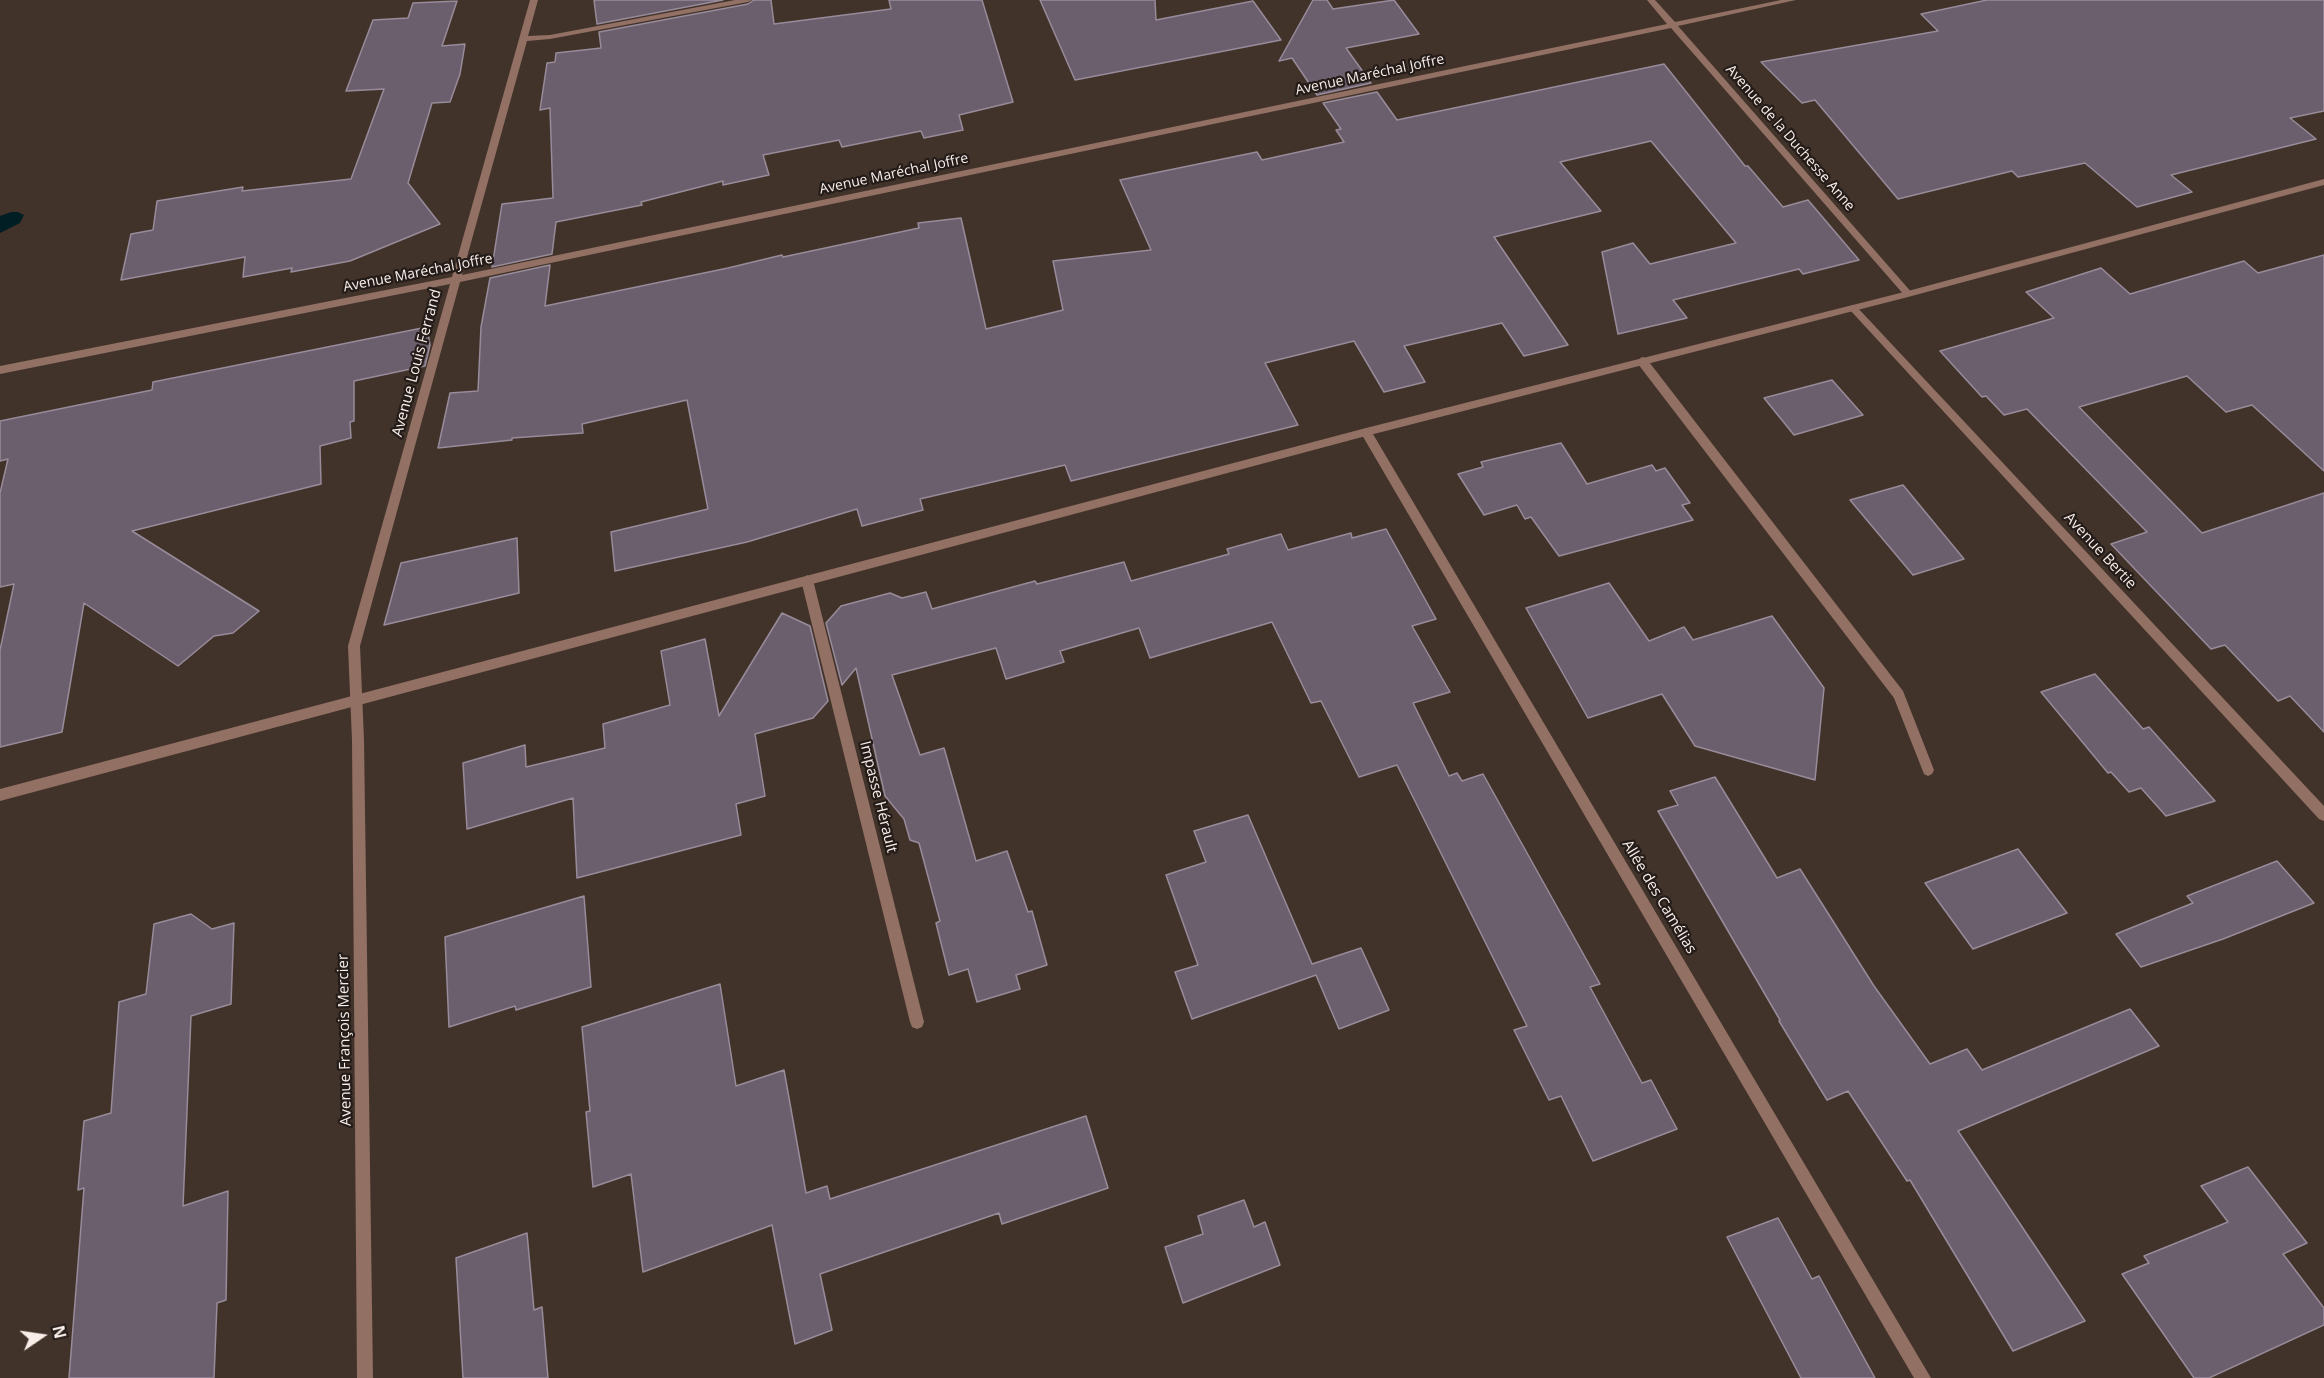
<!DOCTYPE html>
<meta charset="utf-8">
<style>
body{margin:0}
#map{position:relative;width:2324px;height:1378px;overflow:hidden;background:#42332a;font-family:"Open Sans",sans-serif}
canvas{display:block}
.north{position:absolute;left:12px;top:1306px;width:60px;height:60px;-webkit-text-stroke:4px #241c19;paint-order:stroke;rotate:77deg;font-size:16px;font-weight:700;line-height:24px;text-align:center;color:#f8ede8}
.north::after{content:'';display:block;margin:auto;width:21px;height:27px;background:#f8ede8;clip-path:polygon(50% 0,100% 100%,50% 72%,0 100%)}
</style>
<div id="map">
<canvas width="2324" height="1378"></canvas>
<div class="north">N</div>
</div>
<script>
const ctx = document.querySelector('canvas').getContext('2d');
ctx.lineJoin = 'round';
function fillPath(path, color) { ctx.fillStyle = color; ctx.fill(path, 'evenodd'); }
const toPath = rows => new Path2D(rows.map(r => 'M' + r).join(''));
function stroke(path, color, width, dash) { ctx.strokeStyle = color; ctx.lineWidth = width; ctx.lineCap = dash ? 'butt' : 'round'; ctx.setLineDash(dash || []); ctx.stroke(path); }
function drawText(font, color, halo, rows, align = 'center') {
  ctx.font = font + ' "Open Sans",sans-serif'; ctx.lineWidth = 4.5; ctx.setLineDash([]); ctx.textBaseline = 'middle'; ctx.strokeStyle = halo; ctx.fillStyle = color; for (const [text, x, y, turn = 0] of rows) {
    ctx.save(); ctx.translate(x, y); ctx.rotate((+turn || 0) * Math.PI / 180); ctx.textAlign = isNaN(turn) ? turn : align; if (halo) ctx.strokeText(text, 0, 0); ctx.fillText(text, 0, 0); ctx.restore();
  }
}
fillPath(toPath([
 [11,212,18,212,24,215,20,223,0,233,0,216]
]), '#021e25');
const building = toPath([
 [594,0,723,0,597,24,594,0],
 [754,0,771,0,774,24,891,9,889,0,982,0,1013,102,959,115,963,130,924,138,921,131,842,147,839,140,763,155,769,175,723,185,723,181,641,202,642,205,556,222,552,254,492,267,502,204,553,198,550,108,540,110,547,63,555,62,556,53,601,48,599,32,748,4,754,0],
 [1040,0,1155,0,1156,20,1253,1,1281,40,1075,80,1040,0],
 [1313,0,1327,0,1333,9,1394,0,1419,34,1346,48,1371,83,1317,95,1292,58,1279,61,1313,0],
 [1987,0,2324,0,2324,111,2290,118,2316,139,2171,175,2192,192,2137,207,2085,163,2018,177,2012,171,1898,199,1815,100,1802,103,1761,62,1938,31,1921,14,1987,0],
 [457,1,442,46,465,44,460,74,450,102,432,103,408,183,440,224,350,261,291,272,292,268,243,277,245,257,121,280,131,234,153,230,157,201,243,187,242,191,351,179,384,89,346,91,373,20,408,18,413,3,457,1],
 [1664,64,1745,166,1748,166,1783,207,1808,200,1859,260,1803,274,1799,269,1673,300,1687,318,1618,334,1602,252,1633,243,1650,264,1736,243,1651,141,1560,162,1601,211,1494,237,1568,345,1524,356,1502,323,1404,346,1425,382,1384,392,1354,341,1265,363,1298,425,1071,481,1065,465,920,499,923,510,862,526,857,509,747,542,615,571,611,532,708,509,687,400,582,424,583,433,512,438,512,440,438,448,450,393,478,391,481,327,490,278,550,265,545,306,728,268,782,255,783,257,919,228,918,223,961,218,986,329,1063,310,1053,261,1151,250,1120,180,1257,152,1262,160,1344,142,1336,130,1341,129,1323,103,1377,92,1397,120,1664,64],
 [2324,255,2324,471,2252,405,2226,412,2187,376,2079,407,2202,533,2324,493,2324,732,2290,696,2278,701,2225,645,2211,649,2111,544,2147,532,2027,409,2004,415,1986,396,1982,397,1940,351,2054,318,2026,292,2101,268,2130,294,2244,261,2258,273,2324,255],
 [427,327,430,345,425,366,354,381,354,421,350,422,351,438,320,446,321,484,132,531,259,611,233,633,214,636,178,666,84,603,62,732,0,747,0,650,14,584,0,587,0,493,8,459,0,461,0,421,152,390,153,382,427,327],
 [1832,380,1863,415,1794,435,1764,398,1832,380],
 [1561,443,1587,484,1652,465,1656,471,1665,468,1690,503,1682,505,1693,520,1559,556,1531,517,1525,519,1517,505,1484,515,1458,474,1483,467,1481,462,1561,443],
 [1903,485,1964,559,1913,575,1850,500,1903,485],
 [1386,529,1436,619,1412,626,1450,692,1413,703,1449,776,1457,773,1462,781,1483,774,1600,984,1590,987,1642,1083,1651,1080,1677,1129,1593,1161,1561,1096,1549,1100,1514,1030,1527,1026,1397,765,1359,777,1321,701,1311,703,1272,622,1150,658,1139,628,1060,651,1064,662,1006,679,996,648,892,675,920,755,944,748,976,861,1007,851,1028,912,1032,911,1047,965,1016,975,1020,989,977,1002,968,969,949,975,936,923,940,921,919,843,910,840,904,819,885,796,856,668,842,685,826,623,841,606,890,593,902,598,926,592,932,609,1035,581,1037,584,1124,562,1131,581,1229,554,1227,549,1281,534,1288,550,1351,533,1352,538,1386,529],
 [517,538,519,593,384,625,401,563,517,538],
 [1609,583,1649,641,1684,627,1693,640,1772,616,1824,688,1815,780,1695,746,1662,694,1588,718,1526,608,1609,583],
 [782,613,810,626,828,701,813,718,755,734,765,796,736,804,741,835,577,878,573,798,467,829,463,763,525,745,526,767,605,748,603,724,670,705,661,651,705,639,719,716,782,613],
 [2095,674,2143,729,2149,727,2215,801,2166,816,2141,788,2129,792,2111,772,2108,773,2041,692,2095,674],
 [1715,777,1777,878,1800,869,1874,986,1930,1064,1967,1049,1982,1070,2130,1009,2159,1046,1958,1131,2085,1321,2013,1351,1910,1180,1907,1181,1848,1091,1827,1100,1779,1021,1780,1020,1658,811,1678,805,1670,791,1715,777],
 [1248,815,1312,964,1361,948,1389,1010,1339,1029,1316,975,1192,1019,1175,972,1198,965,1166,875,1206,862,1194,831,1248,815],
 [2018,849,2067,913,1973,949,1925,883,2018,849],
 [2277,861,2314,903,2223,939,2141,967,2116,934,2193,903,2187,896,2277,861],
 [584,896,591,987,516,1010,515,1006,449,1027,445,937,584,896],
 [191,914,212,929,234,923,231,1004,191,1016,183,1206,228,1191,226,1300,217,1303,214,1378,69,1378,84,1188,78,1190,84,1121,111,1113,119,1002,146,994,154,924,191,914],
 [720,984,736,1086,784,1070,806,1193,827,1186,830,1199,1086,1116,1108,1188,1002,1224,999,1213,820,1274,832,1330,795,1344,772,1225,643,1272,631,1174,593,1187,586,1112,590,1111,582,1027,720,984],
 [2248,1167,2307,1243,2283,1254,2324,1308,2324,1325,2209,1378,2194,1378,2122,1274,2149,1263,2144,1256,2228,1222,2201,1186,2248,1167],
 [1244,1200,1254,1227,1265,1222,1280,1265,1183,1303,1165,1247,1203,1234,1198,1216,1244,1200],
 [1778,1218,1812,1279,1819,1276,1875,1378,1801,1378,1727,1237,1778,1218],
 [527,1233,534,1310,542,1307,548,1378,463,1378,456,1258,527,1233]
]);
fillPath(building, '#6b5f6d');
stroke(building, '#988b9a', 1.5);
fillPath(toPath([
 [1642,357,1646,358,1903,691,1934,770,1932,774,1928,776,1924,774,1894,698,1638,364,1637,361,1642,357]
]), '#927064');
fillPath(toPath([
 [530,0,538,0,528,36,550,35,735,0,752,0,748,2,550,39,527,41,462,275,1667,24,1647,0,1655,0,1675,22,1781,0,1796,0,1678,26,1913,294,1911,296,1905,296,1671,28,460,282,360,646,364,740,373,1378,357,1378,352,740,348,646,450,284,0,374,0,366,452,277,530,0],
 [1853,305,1856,306,2324,806,2324,821,2319,819,1850,310,1850,306,1853,305],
 [1366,428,1370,429,1931,1378,1914,1378,1362,435,1361,432,1366,428],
 [807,575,813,580,924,1022,922,1027,917,1029,912,1027,910,1022,801,580,807,575]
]), '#927064');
fillPath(toPath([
 [2324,179,2324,185,1908,297,1366,436,0,801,0,789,1366,428,1908,291,2324,179]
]), '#927064');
drawText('14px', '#f8ede8', '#241c19', [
 ["Avenue Maréchal Joffre",1370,75,-12],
 ["Avenue de la Duchesse Anne",1790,138,49],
 ["Avenue Maréchal Joffre",894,174,-12],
 ["Avenue Maréchal Joffre",418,273,-11]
]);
drawText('15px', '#f8ede8', '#241c19', [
 ["Avenue Louis Ferrand",417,363,-75],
 ["Avenue Bertie",2100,551,47],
 ["Impasse Hérault",878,797,76],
 ["Allée des Camélias",1659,897,59],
 ["Avenue François Mercier",345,1040,-91]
]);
</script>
